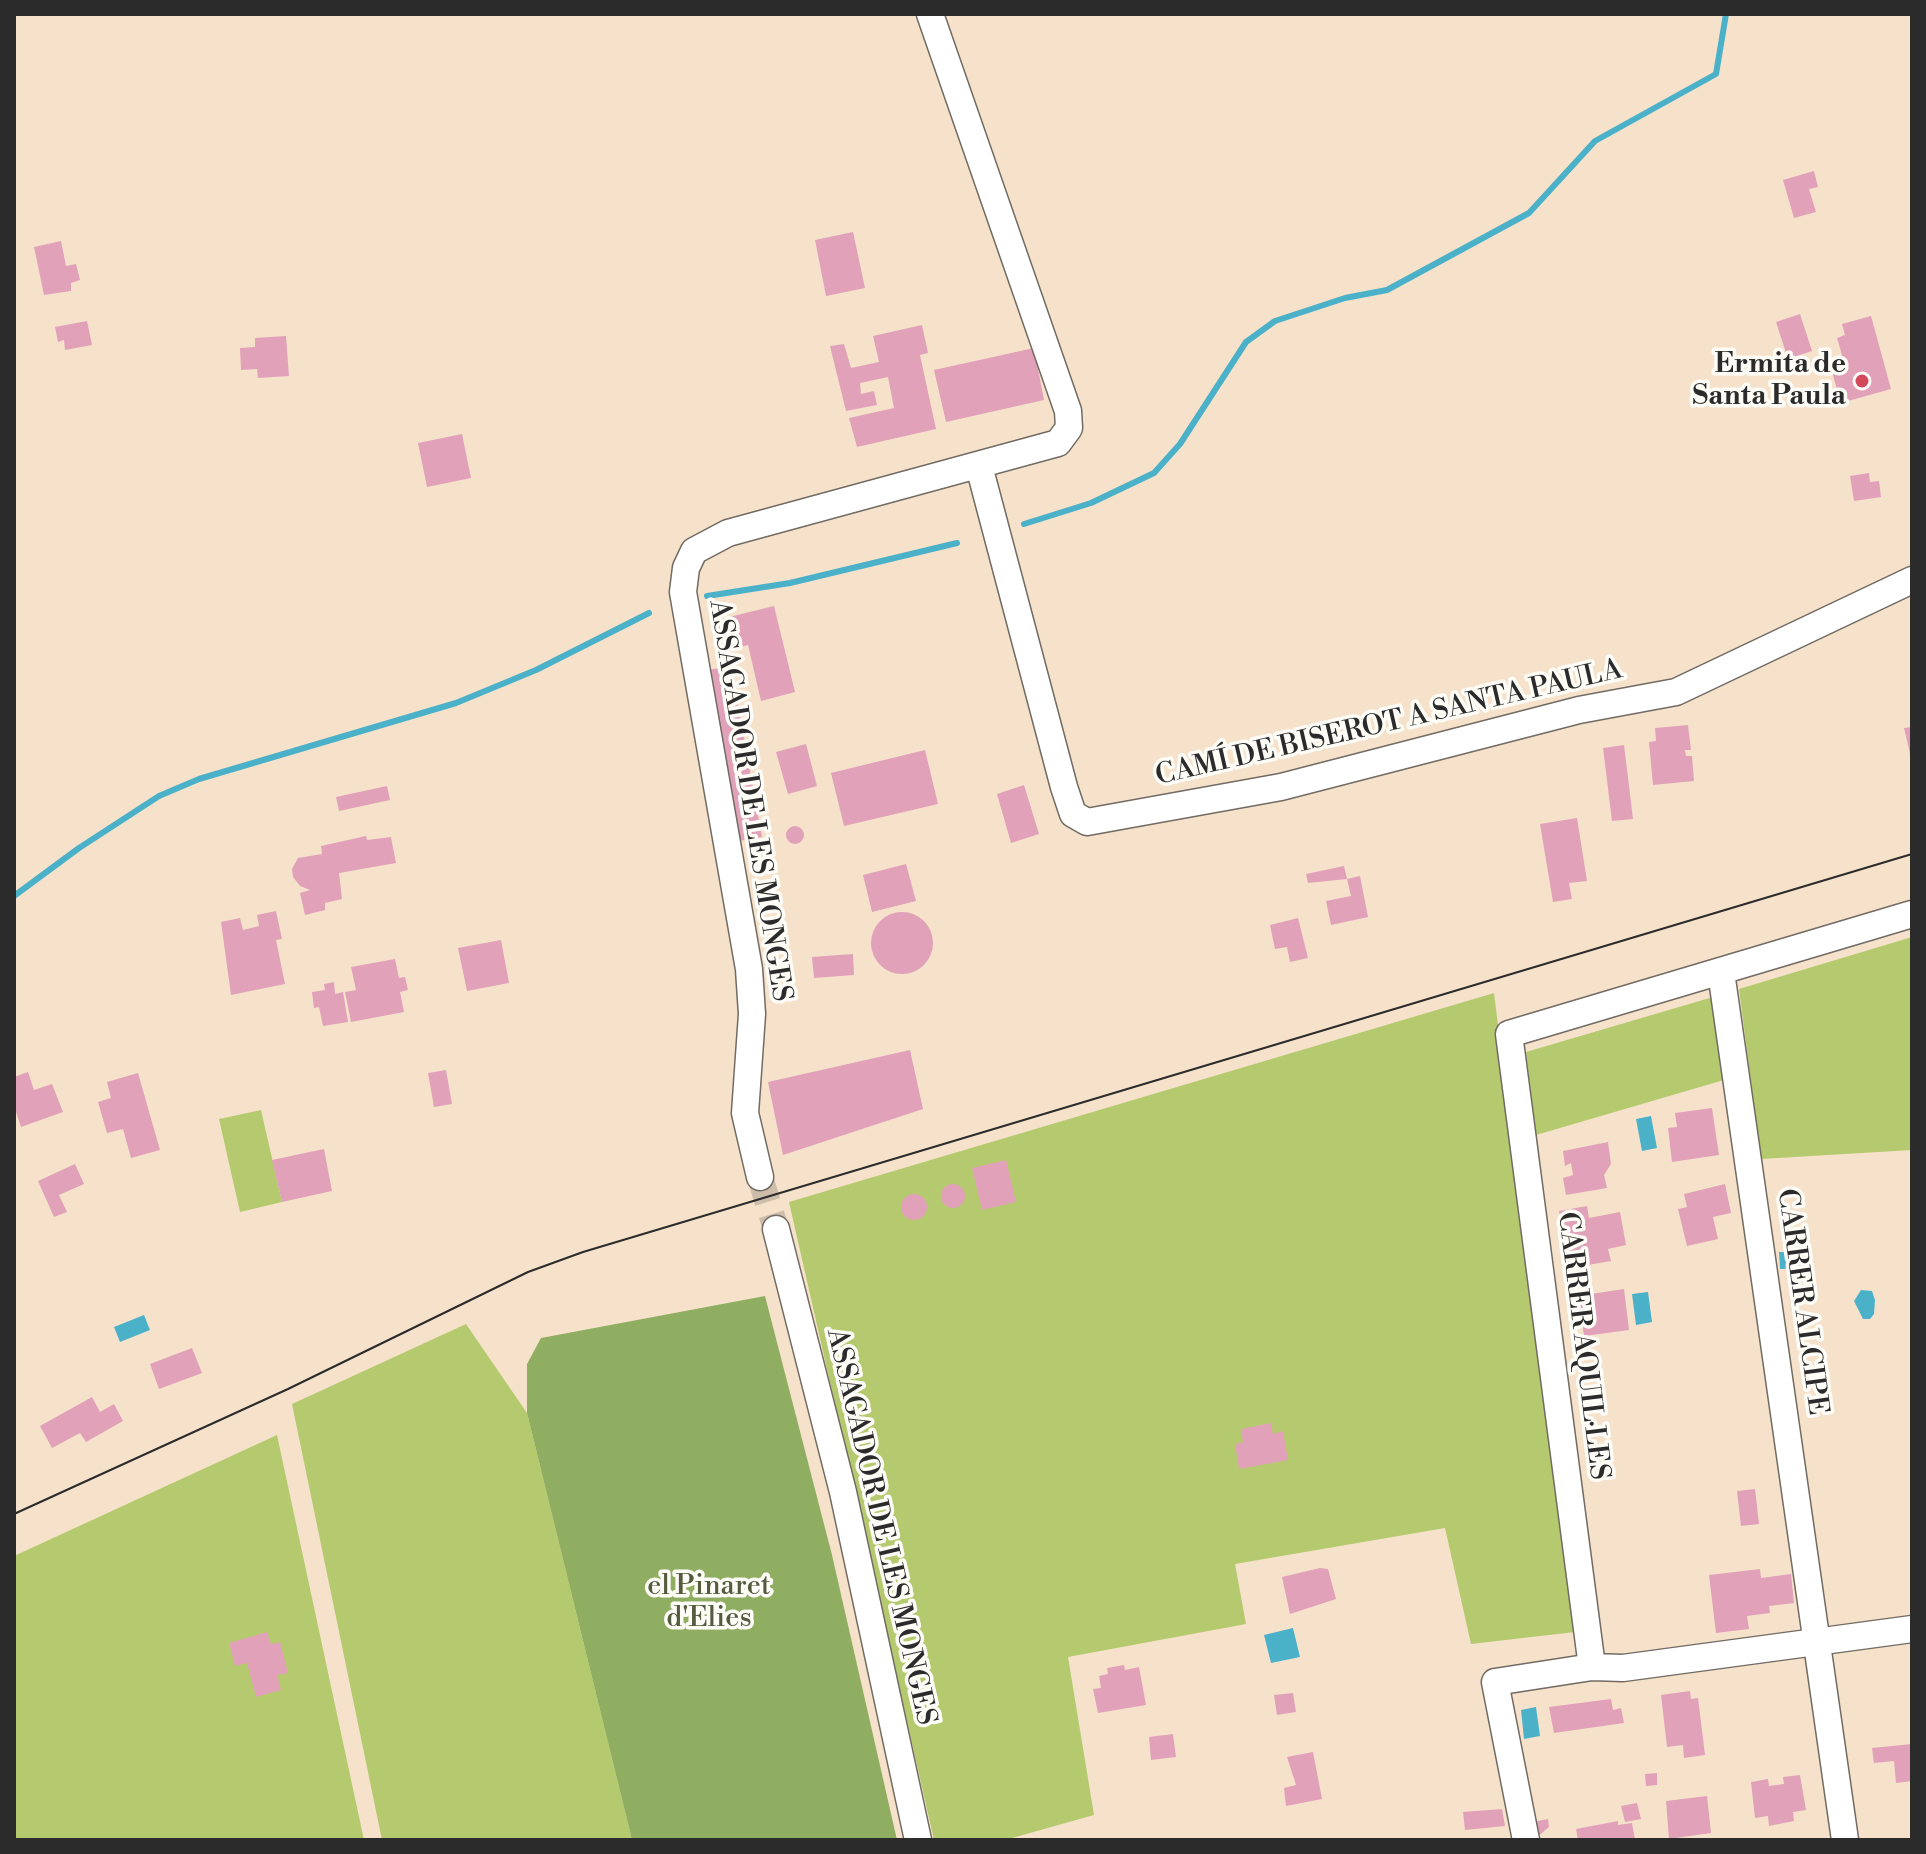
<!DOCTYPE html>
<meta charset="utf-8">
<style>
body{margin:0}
#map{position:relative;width:1926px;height:1854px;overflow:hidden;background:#f6e2cb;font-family:"Libre Bodoni",serif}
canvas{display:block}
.frame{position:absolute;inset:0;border:16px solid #2b2b2b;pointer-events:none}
</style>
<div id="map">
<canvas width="1926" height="1854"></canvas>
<div class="frame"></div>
</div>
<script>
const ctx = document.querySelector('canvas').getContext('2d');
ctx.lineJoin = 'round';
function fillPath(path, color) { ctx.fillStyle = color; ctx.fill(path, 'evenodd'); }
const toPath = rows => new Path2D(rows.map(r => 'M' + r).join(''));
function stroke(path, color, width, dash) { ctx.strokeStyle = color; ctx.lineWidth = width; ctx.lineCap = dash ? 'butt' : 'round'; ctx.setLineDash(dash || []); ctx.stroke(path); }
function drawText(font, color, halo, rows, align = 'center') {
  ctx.font = font + ' "Libre Bodoni",serif'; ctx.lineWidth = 7; ctx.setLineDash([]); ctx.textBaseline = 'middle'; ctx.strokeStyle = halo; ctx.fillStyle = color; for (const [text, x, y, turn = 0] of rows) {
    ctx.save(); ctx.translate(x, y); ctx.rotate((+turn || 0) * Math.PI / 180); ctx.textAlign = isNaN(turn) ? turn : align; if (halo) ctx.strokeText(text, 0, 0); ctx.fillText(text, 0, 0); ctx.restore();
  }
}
fillPath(toPath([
 [1912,937,1912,1150,1761,1159,1739,989],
 [1494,993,1575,1632,1471,1644,1445,1528,1235,1564,1246,1624,1068,1657,1094,1815,1005,1840,934,1840,789,1202],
 [1713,997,1724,1080,1536,1135,1526,1052],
 [261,1110,282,1202,240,1212,219,1119],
 [466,1324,527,1413,632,1840,382,1840,292,1404],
 [277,1435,364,1840,14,1840,14,1556]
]), '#b5ca6e');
fillPath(toPath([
 [765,1296,832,1555,897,1840,632,1840,527,1413,527,1364,541,1338]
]), '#90ae61');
fillPath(toPath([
 [1651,1116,1657,1148,1642,1151,1636,1119],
 [1779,1252,1805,1252,1811,1255,1811,1263,1806,1263,1807,1268,1780,1269],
 [1861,1290,1872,1291,1875,1300,1874,1314,1870,1319,1863,1319,1854,1301],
 [1648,1292,1652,1322,1636,1325,1632,1294],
 [144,1315,150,1330,120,1342,114,1327],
 [1293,1628,1300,1657,1271,1663,1264,1635],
 [1536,1707,1540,1736,1524,1739,1521,1710]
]), '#4ab1c9');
stroke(toPath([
 [1024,524,1091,503,1154,473,1180,444,1246,342,1275,321,1345,298,1387,290,1529,213,1595,141,1716,74,1726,14],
 [707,596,790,583,957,543],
 [14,896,79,848,159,796,199,779,456,703,536,670,649,613]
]), '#4ab1c9', 6);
fillPath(toPath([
 [1814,171,1818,187,1809,189,1816,212,1794,218,1783,180],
 [853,232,865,288,826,296,815,240],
 [61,241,66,266,76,264,80,280,71,283,71,291,44,295,34,247],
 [1800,314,1812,351,1788,359,1776,322],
 [1871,316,1891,389,1841,403,1832,372,1846,369,1837,338,1845,335,1842,324],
 [87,321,92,345,65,350,64,340,58,342,55,327],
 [922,325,928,353,920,355,936,429,857,447,849,418,894,408,888,377,860,383,861,394,874,391,877,405,846,411,830,346,844,344,851,368,879,362,873,336],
 [286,336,289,376,258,378,257,369,241,370,240,348,255,347,255,338],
 [1034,348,1044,400,946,422,934,370],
 [462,434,471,478,427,487,418,443],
 [1869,473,1870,482,1879,481,1881,497,1854,501,1850,476],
 [774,606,795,692,761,701,748,645,725,651,717,620],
 [731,666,762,837,739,841,708,670],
 [1688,725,1691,750,1685,750,1686,756,1692,756,1694,781,1653,785,1649,742,1656,741,1655,728],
 [1912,727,1912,758,1911,758,1904,728],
 [806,744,817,786,788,794,776,752],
 [1624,745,1633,819,1612,821,1603,748],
 [925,750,938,804,844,826,831,773],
 [1024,785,1039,834,1011,843,997,794],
 [387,786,390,800,339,811,336,797],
 [1577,818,1587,881,1569,883,1572,899,1553,902,1540,824],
 '786 835a9 9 0 1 1 18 0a9 9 0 1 1-18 0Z',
 [366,836,367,840,391,837,396,863,339,873,342,899,325,903,325,910,305,915,300,893,310,890,300,886,293,877,292,869,298,858,322,854,321,846],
 [906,864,916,901,872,912,863,875],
 [1344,866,1347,879,1308,883,1306,874],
 [1360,876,1368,917,1331,925,1326,901,1351,896,1347,879],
 [276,911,282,939,276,940,285,984,231,995,221,922,240,918,243,930,259,926,257,915],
 '871 943a31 31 0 1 1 62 0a31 31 0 1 1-62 0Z',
 [1298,918,1308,958,1290,962,1287,947,1275,949,1270,925],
 [501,940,509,983,467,991,458,948],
 [853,954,854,975,814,978,812,957],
 [395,959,399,978,405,977,408,990,400,992,404,1012,351,1022,345,992,356,990,351,967],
 [334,982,335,994,343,992,348,1022,323,1026,319,1007,314,1008,312,992,325,990,324,984],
 [910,1050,923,1109,783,1155,768,1082],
 [446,1070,452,1104,434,1107,428,1073],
 [28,1072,34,1090,52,1084,63,1112,21,1127,14,1106,14,1077],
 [138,1073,160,1150,131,1158,123,1129,107,1133,98,1102,111,1098,107,1082],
 [1712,1108,1719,1155,1672,1162,1668,1128,1677,1127,1675,1113],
 [1608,1142,1611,1164,1604,1175,1607,1188,1566,1195,1563,1178,1573,1175,1571,1163,1565,1166,1563,1151],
 [324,1149,332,1191,282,1202,272,1160],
 [1006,1160,1016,1202,982,1210,972,1168],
 [75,1164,84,1184,59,1195,67,1212,54,1217,38,1181],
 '941 1196a12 12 0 1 1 24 0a12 12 0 1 1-24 0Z',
 [1725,1184,1731,1213,1713,1217,1718,1239,1687,1246,1678,1209,1687,1207,1684,1194],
 '901 1207a13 13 0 1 1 26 0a13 13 0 1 1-26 0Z',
 [1587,1206,1589,1218,1620,1212,1626,1245,1608,1249,1611,1261,1570,1268,1559,1211],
 [1624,1289,1629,1330,1584,1336,1578,1296],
 [192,1348,202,1373,159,1389,150,1364],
 [92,1397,100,1412,114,1404,123,1421,86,1442,80,1433,52,1448,40,1426],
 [1271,1423,1273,1434,1283,1431,1288,1460,1239,1469,1235,1444,1243,1442,1241,1429],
 [1755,1489,1759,1524,1741,1526,1737,1491],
 [1320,1568,1328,1569,1336,1599,1290,1614,1282,1577],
 [1760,1569,1761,1578,1791,1574,1794,1603,1769,1606,1770,1613,1747,1616,1749,1629,1716,1633,1709,1575],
 [267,1632,271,1644,280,1642,288,1673,277,1675,281,1690,256,1697,247,1663,235,1666,229,1643],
 [1124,1665,1125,1670,1139,1667,1146,1705,1098,1713,1093,1689,1101,1688,1099,1676,1108,1674,1107,1668],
 [1690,1691,1691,1699,1698,1698,1705,1755,1684,1758,1683,1745,1667,1747,1661,1695],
 [1293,1693,1296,1712,1277,1715,1274,1695],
 [1611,1699,1613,1710,1621,1708,1624,1723,1554,1733,1549,1707],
 [1173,1734,1176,1757,1151,1760,1149,1737],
 [1912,1744,1912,1781,1896,1783,1894,1761,1874,1763,1872,1748],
 [1313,1752,1322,1799,1286,1806,1284,1788,1296,1785,1287,1757],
 [1657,1773,1657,1785,1646,1786,1645,1774],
 [1800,1775,1806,1810,1793,1812,1794,1821,1769,1826,1768,1816,1755,1818,1751,1782,1768,1779,1769,1786,1784,1784,1783,1777],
 [1707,1796,1711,1833,1669,1839,1666,1801],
 [1637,1803,1641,1819,1625,1822,1621,1806],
 [1502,1809,1505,1826,1465,1830,1463,1812],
 [1548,1819,1549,1827,1536,1838,1533,1822],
 [1618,1821,1618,1825,1632,1823,1635,1840,1578,1840,1576,1829]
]), '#e1a1b9');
stroke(toPath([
 [760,1177,776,1229]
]), '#cdbdab', 26, [26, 13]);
const minor = toPath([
 [979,466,1064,787,1073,814,1087,822,1281,787,1579,710,1676,692,1912,580],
 [1721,972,1845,1840],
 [760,1177,745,1113,752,1014,749,969,683,592,686,568,694,551,728,533,1058,443,1069,428,1068,411,930,14],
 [776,1229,843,1492,918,1840],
 [1592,1667,1623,1668,1912,1629],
 [1526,1840,1495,1682,1592,1667,1509,1034,1912,914]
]);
stroke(minor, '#726b63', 29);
stroke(minor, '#fff', 26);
stroke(toPath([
 [14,1514,288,1389,528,1272,583,1252,1912,854]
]), '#2b2b2b', 2);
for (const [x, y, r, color] of [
 [1862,381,8,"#d1495b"]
]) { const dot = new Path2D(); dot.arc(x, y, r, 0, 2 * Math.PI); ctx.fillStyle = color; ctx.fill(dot); stroke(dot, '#fdfcf7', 3); }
drawText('bold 28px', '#2b2b2b', '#fdfcf7', [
 ["Ermita de",1846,365],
 ["Santa Paula",1846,397]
], 'right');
drawText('28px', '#2b2b2b', '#fdfcf7', [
 ["CAMÍ DE BISEROT A SANTA PAULA",1389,724,-13],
 ["ASSAGADOR DE LES MONGES",749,801,81],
 ["CARRER ALCIPE",1801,1302,82],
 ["CARRER AQUIL·LES",1582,1346,83],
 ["ASSAGADOR DE LES MONGES",880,1527,77]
]);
drawText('28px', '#545b3f', '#fdfcf7', [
 ["el Pinaret",709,1587],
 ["d'Elies",709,1619]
]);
</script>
